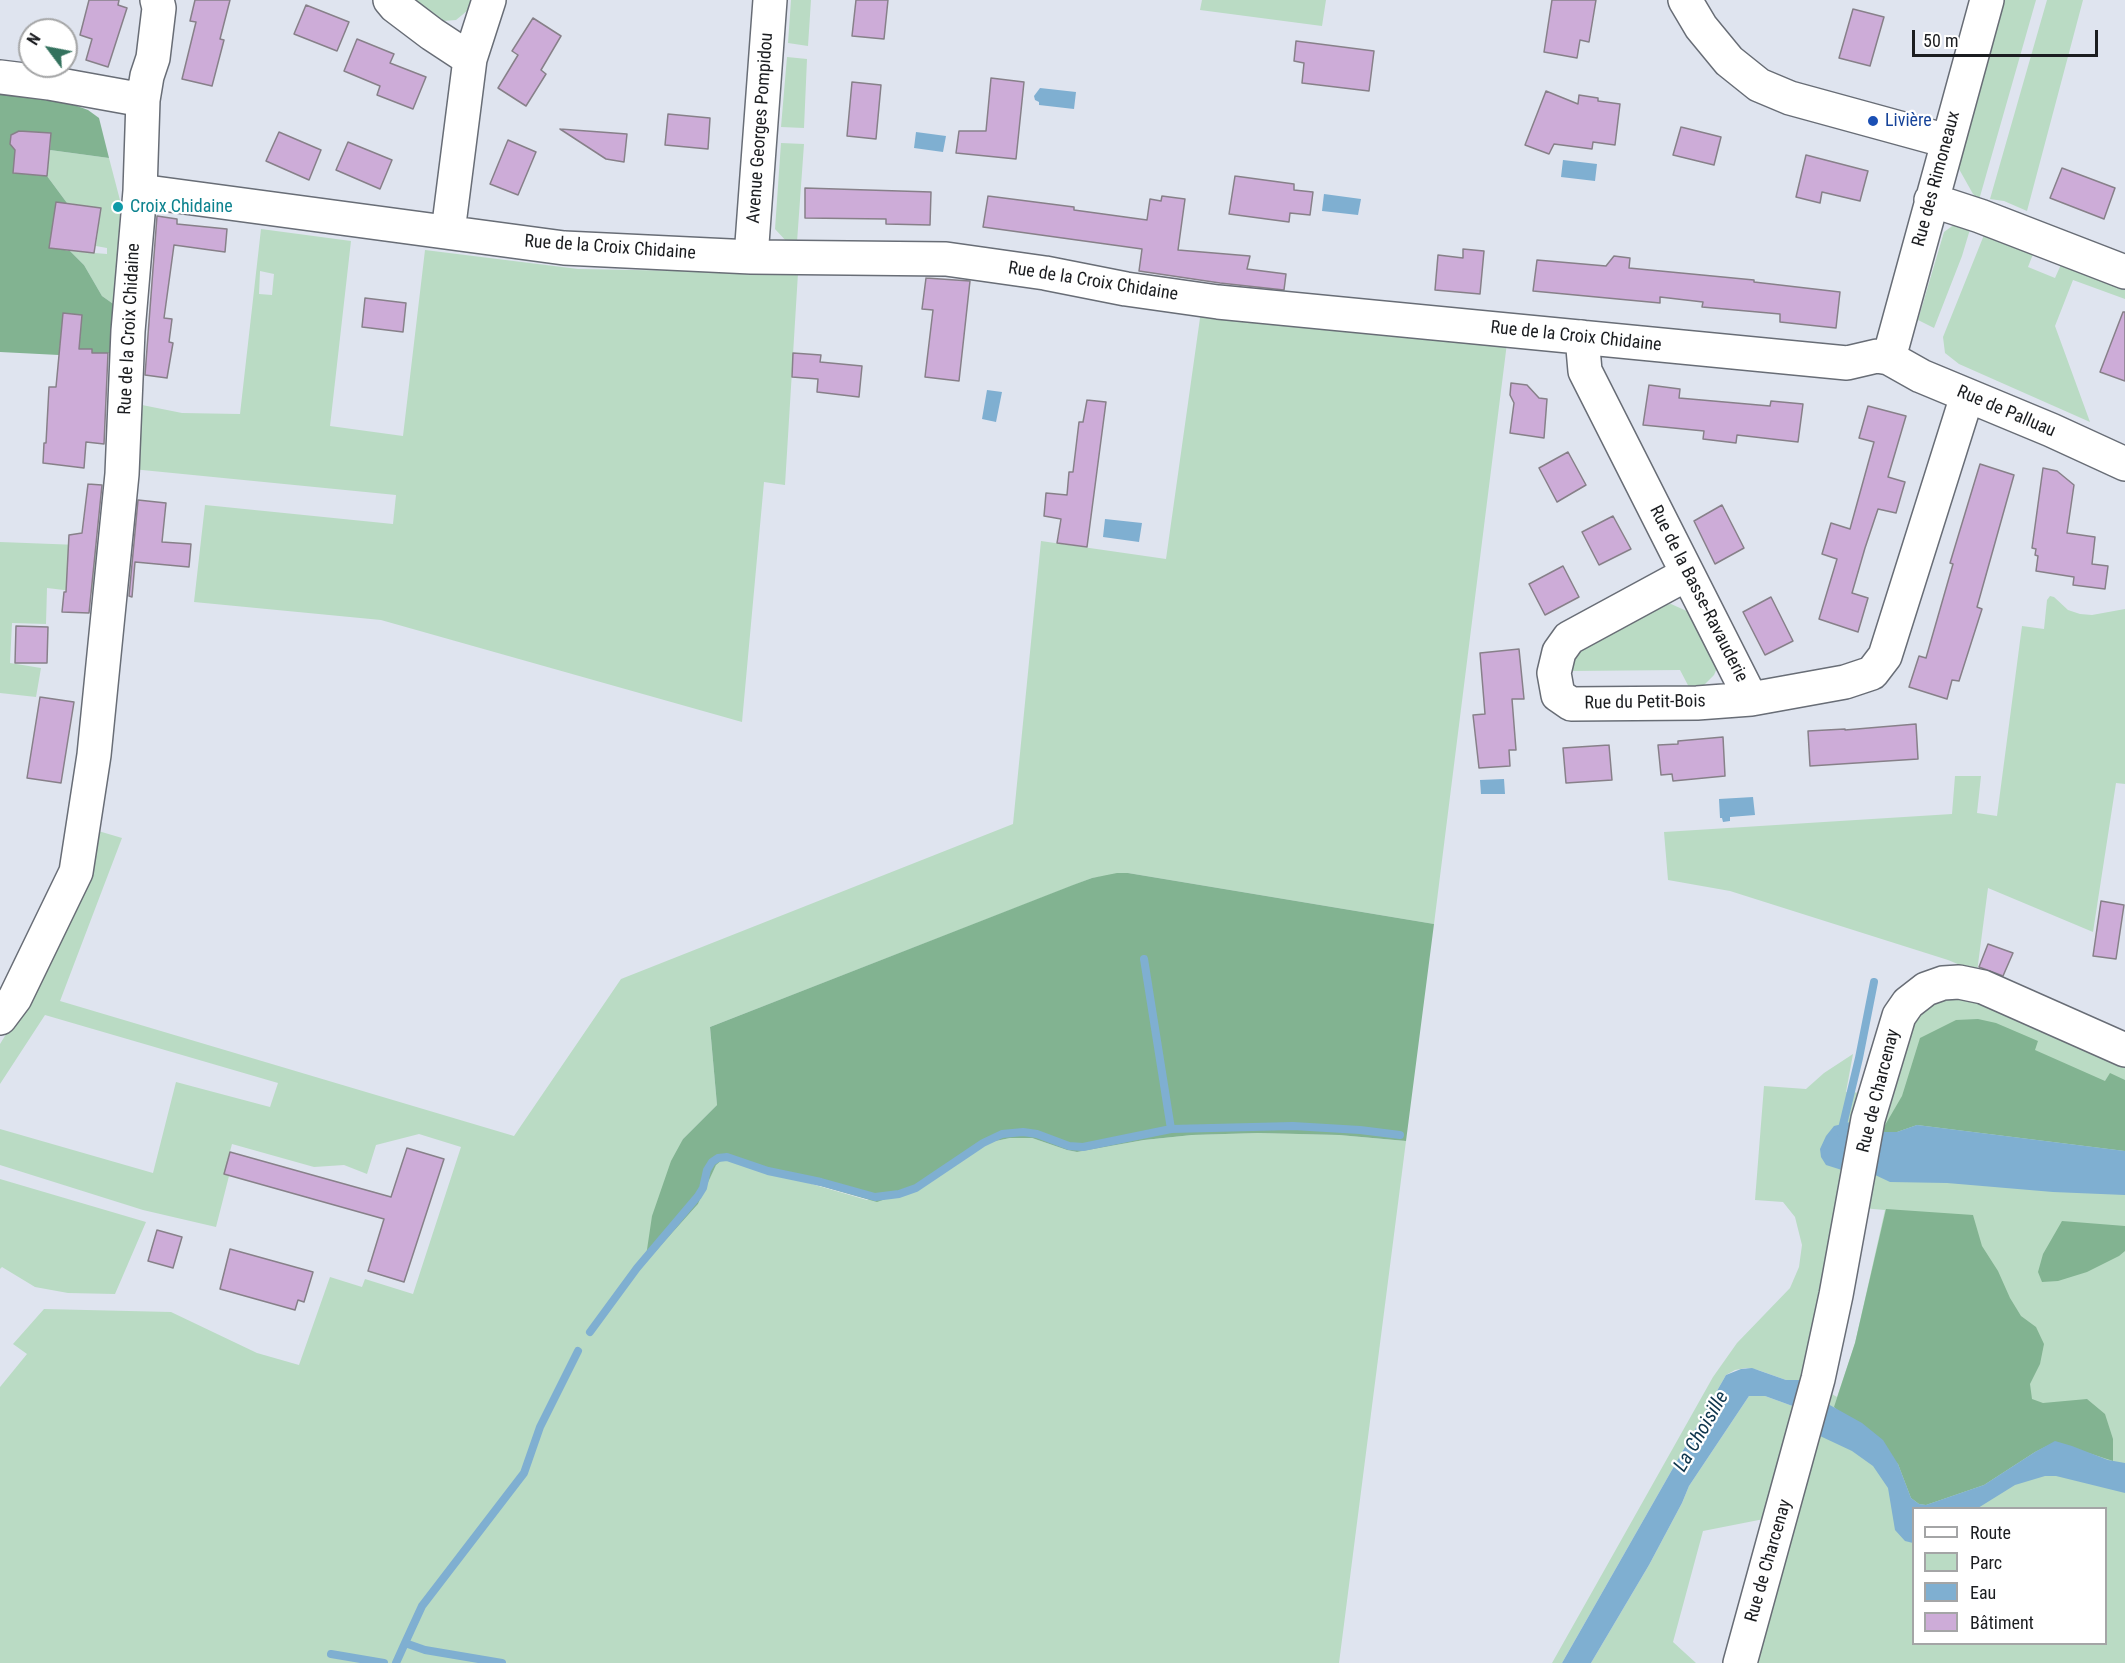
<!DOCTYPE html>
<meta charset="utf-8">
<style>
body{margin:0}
#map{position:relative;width:2125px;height:1663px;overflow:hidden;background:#dfe4ef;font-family:"Roboto Condensed",sans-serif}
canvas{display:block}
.legend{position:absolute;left:1912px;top:1507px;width:195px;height:138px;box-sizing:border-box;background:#fff;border:2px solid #a4a5a6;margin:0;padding:8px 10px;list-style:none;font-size:18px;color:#1b1d20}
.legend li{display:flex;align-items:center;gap:12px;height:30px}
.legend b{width:30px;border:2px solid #a4a5a6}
.north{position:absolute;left:18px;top:18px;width:60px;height:60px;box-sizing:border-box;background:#fff;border:2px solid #a4a5a6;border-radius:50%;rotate:302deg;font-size:16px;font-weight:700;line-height:24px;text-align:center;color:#1b1d20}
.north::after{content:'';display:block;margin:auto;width:21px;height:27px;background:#34725e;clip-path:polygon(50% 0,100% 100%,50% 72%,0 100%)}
.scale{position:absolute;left:1912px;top:30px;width:186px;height:27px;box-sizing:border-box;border:3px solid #1b1d20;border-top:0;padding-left:8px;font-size:18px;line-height:21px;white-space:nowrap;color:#1b1d20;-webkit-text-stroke:4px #fff;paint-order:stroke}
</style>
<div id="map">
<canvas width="2125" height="1663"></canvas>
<ul class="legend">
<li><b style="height:8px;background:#fff"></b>Route</li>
<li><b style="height:16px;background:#badbc4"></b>Parc</li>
<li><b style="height:16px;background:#7fafd1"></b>Eau</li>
<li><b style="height:16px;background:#cdacd8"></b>Bâtiment</li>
</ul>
<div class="north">N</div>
<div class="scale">50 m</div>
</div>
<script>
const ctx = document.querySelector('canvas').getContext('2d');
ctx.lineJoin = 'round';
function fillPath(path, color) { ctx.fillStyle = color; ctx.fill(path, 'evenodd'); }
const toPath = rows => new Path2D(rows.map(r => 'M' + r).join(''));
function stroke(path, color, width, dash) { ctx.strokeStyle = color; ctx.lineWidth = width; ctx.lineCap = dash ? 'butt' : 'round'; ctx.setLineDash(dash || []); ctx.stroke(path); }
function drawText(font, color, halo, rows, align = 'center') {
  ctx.font = font + ' "Roboto Condensed",sans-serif'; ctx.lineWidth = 4.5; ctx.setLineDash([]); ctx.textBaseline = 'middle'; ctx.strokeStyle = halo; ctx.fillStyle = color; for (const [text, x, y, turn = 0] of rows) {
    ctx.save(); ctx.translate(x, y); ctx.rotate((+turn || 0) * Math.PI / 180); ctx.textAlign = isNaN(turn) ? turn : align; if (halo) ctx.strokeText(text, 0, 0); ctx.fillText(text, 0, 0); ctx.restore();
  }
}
fillPath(toPath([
 [411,0,473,0,467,11,456,20,443,21,424,12],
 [791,0,811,0,808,46,788,43],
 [1202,0,1326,0,1322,26,1200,10],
 [2000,0,2036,0,1979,200,1973,194,1959,169,1953,167],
 [2047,0,2083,0,2027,211,2004,201,1990,199],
 [787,57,807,59,804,128,781,127],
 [781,143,804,144,797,242,787,242,775,229],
 [50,150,109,158,121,204,115,204,115,210,122,211,119,308,102,296,84,265,70,251,107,254,107,248,96,246,101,208,67,203,47,176],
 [1955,224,1971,226,1962,256,1934,328,1918,320,1944,232],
 [261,229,351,241,330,426,403,436,425,250,578,269,798,273,785,485,764,482,742,722,381,620,194,602,205,505,393,524,396,495,132,469,137,404,182,413,240,414],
 [260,271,274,274,272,295,259,294],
 [1986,230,2035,249,2028,267,2055,278,2063,260,2125,283,2125,299,2073,280,2055,326,2090,422,1959,364,1945,353,1943,337],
 [1201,311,1507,343,1434,924,1128,873,1092,878,710,1027,717,1105,683,1139,645,1262,698,1204,716,1164,722,1160,729,1160,867,1200,916,1188,974,1150,991,1142,1010,1138,1032,1138,1067,1150,1077,1152,1144,1140,1192,1135,1258,1133,1339,1135,1406,1141,1339,1663,0,1663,0,1387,27,1354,13,1344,44,1309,171,1312,257,1353,299,1365,330,1277,362,1287,365,1279,413,1294,461,1147,419,1134,376,1145,367,1174,344,1165,314,1167,232,1144,224,1174,229,1176,216,1227,143,1210,0,1165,0,1129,153,1173,176,1082,270,1107,278,1083,45,1015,0,1084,0,1044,8,1031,95,830,122,838,60,1001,514,1136,621,979,1013,824,1041,541,1166,559],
 [0,542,105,546,98,594,47,588,46,624,12,623,10,663,41,668,36,697,0,693],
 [2050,596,2054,597,2068,610,2080,614,2092,615,2125,609,2125,784,2116,783,2093,932,1988,888,1977,972,1948,960,1730,891,1668,880,1664,832,1952,814,1955,776,1981,776,1977,813,1997,816,2022,626,2044,629,2047,600],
 [1671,604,1689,612,1717,668,1714,675,1703,686,1691,691,1680,670,1570,671,1574,654,1664,605],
 [1957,992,2125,1060,2125,1663,1752,1663,1820,1436,1823,1389,1837,1397,1855,1343,1885,1210,1838,1206,1802,1380,1786,1380,1758,1370,1746,1368,1735,1370,1726,1375,1562,1663,1552,1663,1713,1377,1737,1343,1790,1288,1799,1267,1802,1245,1795,1217,1783,1202,1755,1200,1764,1086,1806,1089,1824,1073,1853,1054,1846,1092,1886,1094,1897,1056,1921,1010],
 [1914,1508,2106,1508,2106,1644,1914,1644],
 [0,1179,146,1222,115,1294,68,1293,35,1287,2,1267,0,1269],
 [1749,1396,1765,1396,1798,1408,1769,1518,1703,1531,1673,1642,1696,1663,1591,1663,1649,1565,1682,1503,1689,1486]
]), '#badbc4');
fillPath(toPath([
 [0,90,69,103,88,110,99,118,109,158,50,150,51,133,17,131,13,173,47,176,67,203,66,213,55,211,49,247,70,251,84,265,102,296,119,308,118,353,92,353,92,349,79,349,82,315,63,313,59,355,0,352],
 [1117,873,1128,873,1434,924,1406,1141,1339,1135,1258,1133,1192,1135,1144,1140,1077,1152,1067,1150,1032,1138,1010,1138,991,1142,974,1150,916,1188,877,1202,730,1160,722,1160,716,1165,698,1204,645,1263,652,1216,671,1161,683,1139,717,1105,710,1027,1073,885,1092,878],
 [1978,1019,1996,1023,2038,1041,2035,1050,2105,1081,2110,1073,2125,1080,2125,1151,1917,1125,1897,1132,1881,1132,1902,1096,1920,1038,1956,1020],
 [1886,1209,1973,1215,1982,1246,1998,1271,2010,1298,2021,1316,2036,1327,2044,1344,2040,1364,2030,1384,2032,1399,2043,1403,2087,1399,2105,1414,2113,1439,2113,1461,2055,1442,2035,1452,1984,1485,1926,1505,1919,1504,1911,1498,1898,1464,1834,1407,1855,1343],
 [2062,1221,2125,1226,2125,1251,2119,1256,2087,1272,2058,1281,2042,1282,2038,1272,2043,1254]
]), '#82b391');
fillPath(toPath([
 [1040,88,1076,92,1074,109,1039,105,1039,102,1035,100,1034,96],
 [916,132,946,136,943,152,914,148],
 [1563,160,1597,164,1595,181,1561,177],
 [1324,194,1361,199,1358,215,1322,211],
 [987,390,1002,392,996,422,982,419],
 [1105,519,1142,523,1139,542,1103,537],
 [1504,779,1505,794,1481,794,1480,780],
 [1753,797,1755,815,1730,817,1730,821,1723,822,1722,818,1720,818,1719,799],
 [1854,1121,1881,1132,1897,1132,1917,1125,2125,1151,2125,1195,2053,1192,1947,1183,1890,1182,1873,1174,1845,1171,1826,1165,1821,1157,1820,1149,1826,1136,1834,1126],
 [1752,1368,1786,1380,1802,1380,1798,1408,1765,1396,1749,1396,1689,1486,1682,1503,1649,1565,1591,1663,1562,1663,1726,1375,1741,1369],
 [1819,1399,1862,1423,1883,1440,1898,1464,1911,1498,1919,1504,1926,1505,1984,1485,2035,1452,2055,1441,2072,1446,2108,1460,2125,1463,2125,1493,2056,1476,2045,1476,2015,1485,1978,1508,1914,1508,1913,1543,1905,1541,1895,1530,1888,1488,1873,1466,1852,1451,1820,1436,1811,1426]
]), '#7fafd1');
stroke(toPath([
 [1144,959,1171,1129],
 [1841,1133,1859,1058,1874,982],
 [590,1332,637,1268,698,1196,703,1188,707,1170,712,1162,718,1158,727,1157,768,1171,821,1182,875,1197,899,1194,916,1188,983,1143,1002,1134,1023,1132,1037,1134,1069,1146,1083,1147,1171,1129,1293,1126,1360,1130,1400,1135],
 [405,1643,422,1606,524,1473,540,1427,578,1351],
 [331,1654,384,1663],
 [396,1663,405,1643,425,1650,502,1663]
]), '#7fafd1', 8);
const building = toPath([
 [89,0,119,0,118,5,127,8,108,67,86,60,92,39,80,35,89,0],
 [195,0,230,0,220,39,224,40,212,86,182,79,196,22,190,21,195,0],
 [856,0,888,0,884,39,852,36,856,0],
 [1552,0,1596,0,1589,42,1580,40,1577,58,1544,52,1552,0],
 [306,5,349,22,337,51,294,34,306,5],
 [1853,9,1884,17,1870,66,1839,58,1853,9],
 [533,18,561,36,541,70,546,74,526,106,498,88,518,55,512,51,533,18],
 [357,39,394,54,390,63,426,77,413,109,377,95,380,86,344,71,357,39],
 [1296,41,1374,51,1369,91,1302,83,1304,63,1294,61,1296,41],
 [991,78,1024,82,1016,159,956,153,959,131,986,131,991,78],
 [852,82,881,85,876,139,847,136,852,82],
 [1546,91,1578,104,1579,95,1598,98,1598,101,1620,104,1615,145,1593,142,1592,149,1554,144,1549,154,1525,145,1546,91],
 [668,114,710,118,708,149,665,145,668,114],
 [1681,127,1721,137,1714,165,1673,155,1681,127],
 [560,129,627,134,624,162,606,159,560,129],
 [19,131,51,133,47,176,13,173,15,150,10,144,11,135,19,131],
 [279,132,321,150,309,180,266,161,279,132],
 [508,140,536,152,518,195,490,184,508,140],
 [348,142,392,160,380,189,336,170,348,142],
 [1806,155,1868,171,1860,201,1822,192,1820,203,1796,197,1806,155],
 [2062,168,2115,188,2104,219,2050,198,2062,168],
 [1235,176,1294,184,1294,190,1313,192,1310,215,1290,213,1289,222,1229,214,1235,176],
 [805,188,931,192,930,225,886,224,886,219,805,218,805,188],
 [988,196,1074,207,1074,210,1147,220,1150,199,1161,201,1162,196,1185,199,1178,250,1250,256,1247,269,1286,274,1284,290,1220,283,1139,271,1142,249,983,227,988,196],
 [56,202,101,208,94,253,49,248,56,202],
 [157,216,177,219,177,224,227,229,225,252,174,245,164,318,172,319,169,342,173,343,167,378,145,375,157,216],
 [1463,249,1484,251,1480,294,1435,290,1438,255,1463,258,1463,249],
 [1614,256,1630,258,1629,268,1754,280,1754,282,1840,292,1836,328,1780,322,1780,314,1702,307,1703,302,1660,297,1660,303,1533,291,1537,260,1606,266,1614,256],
 [926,278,970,281,959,381,925,377,933,310,922,309,926,278],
 [365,298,406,303,403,332,362,327,365,298],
 [2123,312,2125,312,2125,381,2100,372,2123,312],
 [63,313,82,315,79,349,92,349,92,353,108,353,104,444,86,442,84,468,43,463,44,443,46,443,49,387,56,387,63,313],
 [793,353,821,355,820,362,862,366,859,397,817,392,818,379,792,377,793,353],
 [1511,383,1527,385,1539,398,1547,399,1544,438,1510,433,1514,403,1510,395,1511,383],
 [1649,385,1680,389,1679,398,1770,406,1771,401,1803,404,1798,442,1737,435,1736,443,1703,439,1704,431,1643,425,1649,385],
 [1087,400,1106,402,1087,547,1057,543,1061,519,1044,516,1046,493,1067,495,1069,472,1073,472,1079,422,1083,422,1087,400],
 [1868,406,1906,416,1888,477,1905,482,1896,513,1878,509,1865,548,1852,593,1868,598,1858,632,1819,619,1837,559,1822,554,1831,523,1850,529,1874,442,1859,438,1868,406],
 [1568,452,1586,485,1557,502,1539,468,1568,452],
 [1980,464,2014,475,1977,607,1982,609,1959,681,1952,680,1947,699,1909,687,1919,656,1926,658,1953,564,1950,563,1980,464],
 [2043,468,2057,471,2074,485,2067,533,2095,537,2092,564,2108,566,2105,589,2073,585,2074,577,2036,571,2038,556,2035,555,2036,549,2032,548,2043,468],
 [88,484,102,485,89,613,62,612,64,592,66,592,69,535,82,533,88,484],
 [138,500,166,503,162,542,191,544,189,567,135,562,132,597,129,596,138,500],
 [1722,505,1744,548,1715,564,1694,521,1722,505],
 [1613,516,1631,549,1599,565,1582,532,1613,516],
 [1563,566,1579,597,1545,615,1529,584,1563,566],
 [1771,597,1793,641,1765,655,1743,612,1771,597],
 [16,626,48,627,47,663,15,663,16,626],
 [1519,649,1524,699,1512,699,1516,750,1509,750,1510,766,1479,768,1473,715,1485,714,1480,653,1519,649],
 [40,697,74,702,61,783,27,778,40,697],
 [1916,724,1918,759,1810,766,1808,731,1845,729,1845,730,1916,724],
 [1723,737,1725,776,1673,781,1672,774,1661,775,1658,745,1678,744,1678,741,1723,737],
 [1609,745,1612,780,1566,783,1563,748,1609,745],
 [2101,901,2124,905,2116,959,2093,956,2101,901],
 [1988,944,2013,953,2003,976,1979,967,1988,944],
 [407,1148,444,1159,404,1282,368,1271,384,1219,224,1174,230,1152,391,1197,407,1148],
 [157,1230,182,1237,173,1268,148,1261,157,1230],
 [230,1249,313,1272,304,1302,298,1300,295,1310,220,1289,230,1249]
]);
fillPath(building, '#cdacd8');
stroke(building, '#878089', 1.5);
const minor = toPath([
 [390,0,395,6,432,34,470,59],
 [1685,0,1701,27,1729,61,1759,85,1790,98,1947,141],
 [0,77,49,83,143,100],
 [140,191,564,248,751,257,946,259,1045,273,1126,289,1218,302,1847,363,1877,356,1889,358,1921,376,2051,430,2125,464],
 [1931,200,1980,216,2125,272],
 [448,232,470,59,489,0],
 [751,257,770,0],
 [1582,337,1585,371,1751,699,1845,682,1872,673,1885,656,1967,396],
 [1889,358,1987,0],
 [1687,574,1569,638,1559,652,1554,673,1558,695,1571,704,1697,703,1751,699],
 [0,1018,15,998,76,872,94,755,122,474,128,331,140,191,143,100,147,76,153,58,159,8,157,0],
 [1740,1663,1818,1379,1836,1295,1868,1119,1899,1016,1908,1003,1926,989,1943,983,1959,982,1983,987,2125,1050]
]);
stroke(minor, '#686d76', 36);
stroke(minor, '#fff', 33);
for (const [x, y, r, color] of [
 [1873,121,6,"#1a4fb4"],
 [118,207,6,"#0f9aa8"]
]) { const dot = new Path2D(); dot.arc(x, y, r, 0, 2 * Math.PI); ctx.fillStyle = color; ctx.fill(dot); stroke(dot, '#fff', 2); }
drawText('18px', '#164399', '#fff', [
 ["Livière",1885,121]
], 'left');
drawText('18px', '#1b1d20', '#fff', [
 ["Avenue Georges Pompidou",761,128,-86],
 ["Rue des Rimoneaux",1937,179,-75],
 ["Rue de la Croix Chidaine",610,248,4],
 ["Rue de la Croix Chidaine",1093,282,9],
 ["Rue de la Croix Chidaine",130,329,-87],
 ["Rue de la Croix Chidaine",1576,337,6],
 ["Rue de Palluau",2006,412,23],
 ["Rue de la Basse-Ravauderie",1698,594,63],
 ["Rue du Petit-Bois",1645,703,-1],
 ["Rue de Charcenay",1879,1091,-76],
 ["Rue de Charcenay",1769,1561,-74]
]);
drawText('18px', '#0d838f', '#fff', [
 ["Croix Chidaine",130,207]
], 'left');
drawText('italic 20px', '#0e354d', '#fff', [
 ["La Choisille",1702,1432,-60]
]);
</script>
